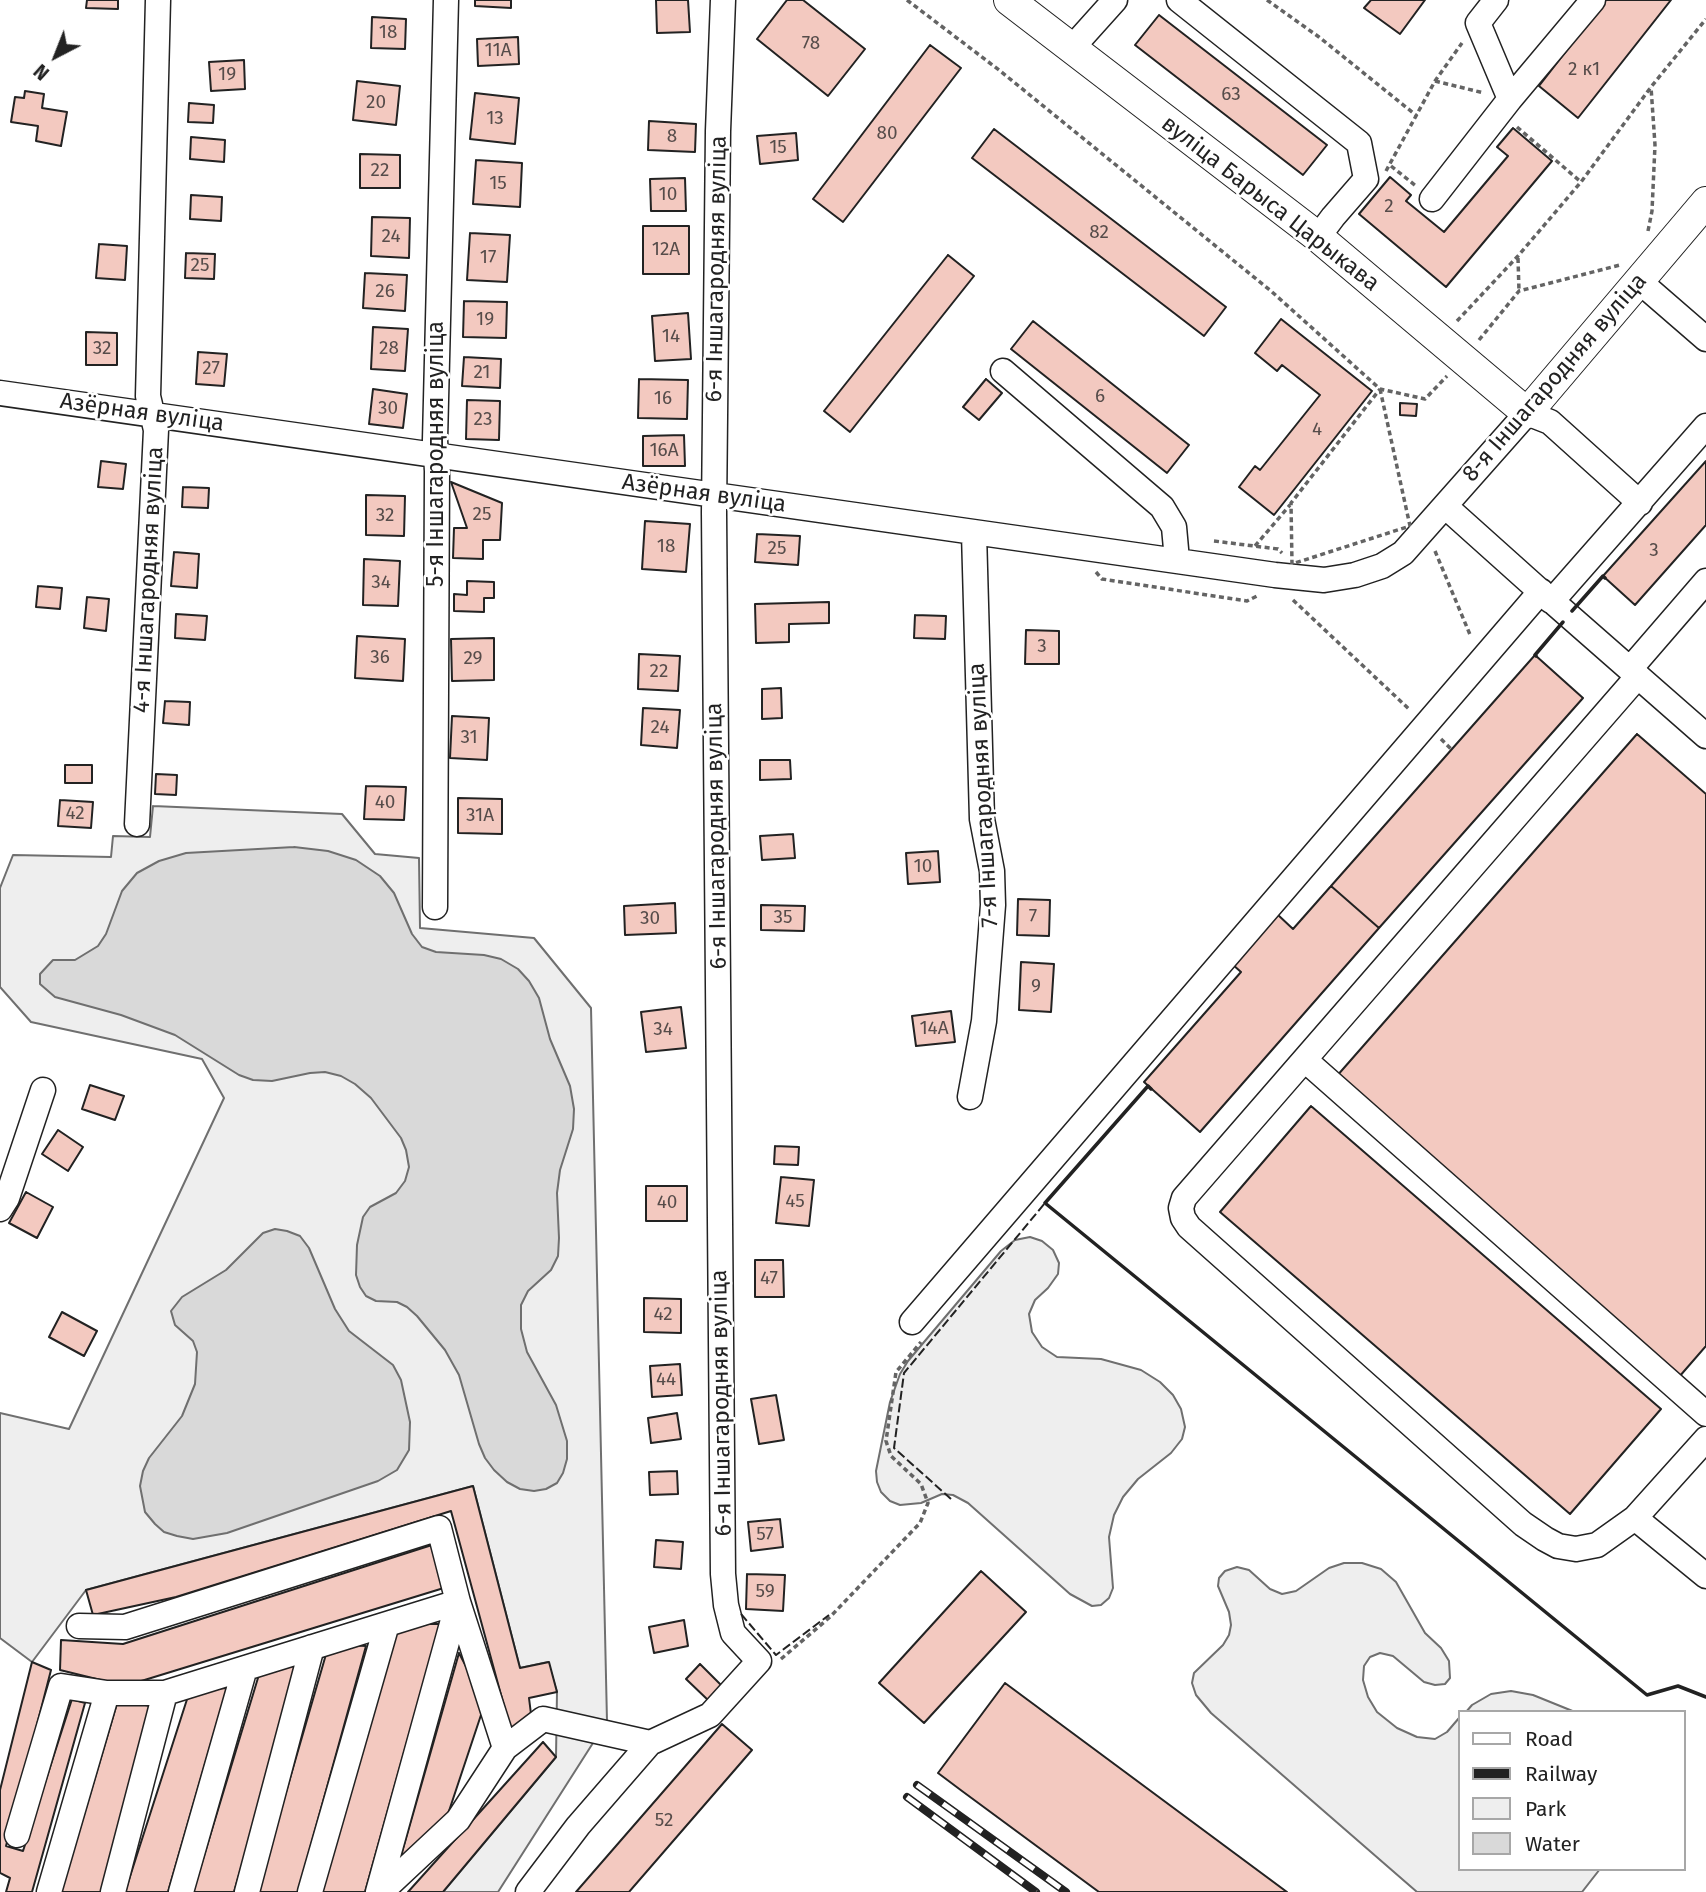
<!DOCTYPE html>
<meta charset="utf-8">
<style>
body{margin:0}
#map{position:relative;width:1706px;height:1892px;overflow:hidden;background:#fff;font-family:"Fira Sans",sans-serif}
canvas{display:block}
.legend{position:absolute;left:1458px;top:1710px;width:228px;height:161px;box-sizing:border-box;background:#fff;border:2px solid #a7a7a7;margin:0;padding:9px 12px;list-style:none;font-size:21px;color:#222}
.legend li{display:flex;align-items:center;gap:14px;height:35px}
.legend b{width:35px;border:2px solid #a7a7a7}
.north{position:absolute;left:21px;top:21px;width:70px;height:70px;-webkit-text-stroke:5px #fff;paint-order:stroke;rotate:222deg;font-size:19px;font-weight:700;line-height:28px;text-align:center;color:#222}
.north::after{content:'';display:block;margin:auto;width:24px;height:32px;background:#222;clip-path:polygon(50% 0,100% 100%,50% 72%,0 100%)}
</style>
<div id="map">
<canvas width="1706" height="1892"></canvas>
<ul class="legend">
<li><b style="height:9px;background:#fff"></b>Road</li>
<li><b style="height:9px;background:#222"></b>Railway</li>
<li><b style="height:19px;background:#eee"></b>Park</li>
<li><b style="height:19px;background:#d9d9d9"></b>Water</li>
</ul>
<div class="north">N</div>
</div>
<script>
const ctx = document.querySelector('canvas').getContext('2d');
ctx.lineJoin = 'round';
function fillPath(path, color) { ctx.fillStyle = color; ctx.fill(path, 'evenodd'); }
const toPath = rows => new Path2D(rows.map(r => 'M' + r).join(''));
function stroke(path, color, width, dash) { ctx.strokeStyle = color; ctx.lineWidth = width; ctx.lineCap = dash ? 'butt' : 'round'; ctx.setLineDash(dash || []); ctx.stroke(path); }
function drawText(font, color, halo, rows, align = 'center') {
  ctx.font = font + ' "Fira Sans",sans-serif'; ctx.lineWidth = 5; ctx.setLineDash([]); ctx.textBaseline = 'middle'; ctx.strokeStyle = halo; ctx.fillStyle = color; for (const [text, x, y, turn = 0] of rows) {
    ctx.save(); ctx.translate(x, y); ctx.rotate((+turn || 0) * Math.PI / 180); ctx.textAlign = isNaN(turn) ? turn : align; if (halo) ctx.strokeText(text, 0, 0); ctx.fillText(text, 0, 0); ctx.restore();
  }
}
const green = toPath([
 [153,806,342,814,375,854,419,858,420,928,534,938,591,1008,607,1721,498,1892,443,1892,556,1757,557,1692,548,1662,520,1668,473,1486,86,1590,32,1662,0,1638,0,1413,69,1429,224,1098,202,1059,31,1022,0,987,0,888,13,855,111,857,113,836,150,837,153,806],
 [1030,1237,1042,1241,1053,1250,1059,1263,1058,1274,1048,1288,1035,1300,1029,1314,1032,1332,1042,1347,1057,1357,1101,1359,1141,1370,1160,1382,1173,1395,1181,1409,1185,1427,1182,1439,1171,1453,1138,1479,1123,1497,1114,1515,1109,1537,1113,1588,1109,1598,1101,1605,1092,1606,1070,1594,968,1503,953,1495,942,1494,921,1503,900,1505,890,1501,881,1492,877,1482,876,1471,890,1402,900,1374,908,1361,1001,1251,1015,1240,1030,1237],
 [1344,1563,1362,1563,1381,1569,1396,1582,1425,1633,1441,1648,1449,1661,1450,1678,1445,1684,1435,1685,1424,1682,1393,1656,1380,1653,1370,1657,1364,1666,1363,1680,1368,1697,1377,1712,1397,1728,1417,1737,1435,1739,1447,1732,1459,1718,1459,1869,1600,1869,1582,1892,1417,1892,1211,1713,1196,1695,1192,1683,1194,1673,1223,1645,1229,1635,1231,1625,1229,1612,1218,1586,1219,1578,1225,1571,1237,1567,1249,1570,1270,1589,1282,1594,1296,1591,1329,1568,1344,1563],
 [1511,1691,1533,1695,1575,1712,1466,1712,1472,1705,1491,1694,1511,1691]
]);
fillPath(green, '#eee');
stroke(green, '#6f6f6f', 2);
const water = toPath([
 [294,847,328,851,356,860,380,876,394,893,412,934,422,947,436,952,484,955,501,959,518,969,529,981,539,998,550,1039,570,1086,574,1109,573,1129,560,1170,557,1193,559,1238,558,1256,551,1270,528,1291,521,1305,521,1329,527,1352,556,1405,567,1441,567,1459,563,1473,557,1483,546,1489,534,1491,520,1489,507,1482,494,1470,485,1458,479,1444,459,1375,445,1350,417,1316,407,1307,397,1302,376,1301,366,1296,360,1287,356,1275,357,1245,363,1217,370,1207,396,1193,405,1181,409,1167,406,1150,401,1138,371,1098,355,1084,341,1076,325,1072,310,1073,272,1081,253,1080,239,1075,175,1035,121,1015,55,997,40,984,40,974,53,960,75,960,98,946,106,934,122,891,137,873,159,861,186,853,294,847],
 [275,1229,287,1231,300,1236,309,1248,335,1309,349,1331,393,1365,401,1380,410,1422,409,1450,397,1470,378,1481,227,1533,193,1539,177,1536,164,1532,155,1524,145,1512,140,1486,143,1471,149,1458,182,1416,195,1384,197,1352,193,1341,175,1325,171,1311,182,1297,226,1270,263,1233,275,1229]
]);
fillPath(water, '#d9d9d9');
stroke(water, '#6f6f6f', 2);
const building = toPath([
 [87,0,118,0,118,9,86,8,87,0],
 [475,0,511,0,511,8,475,6,475,0],
 [656,0,688,0,690,32,657,33,656,0],
 [787,0,803,0,865,49,828,96,757,39,787,0],
 [1371,0,1425,0,1400,34,1364,8,1371,0],
 [1606,0,1671,0,1578,118,1539,86,1606,0],
 [1159,15,1327,145,1303,175,1135,45,1159,15],
 [372,17,406,19,405,49,371,48,372,17],
 [518,37,519,64,478,66,477,39,518,37],
 [930,45,961,68,843,222,813,199,930,45],
 [244,60,245,89,211,91,209,62,244,60],
 [357,81,400,86,396,125,353,120,357,81],
 [25,91,44,94,42,108,67,112,61,146,36,141,38,126,11,122,15,97,24,98,25,91],
 [475,93,519,98,515,144,470,139,475,93],
 [189,103,214,105,213,123,188,122,189,103],
 [649,121,696,124,695,152,648,150,649,121],
 [1513,128,1552,161,1446,287,1359,214,1390,177,1411,195,1406,201,1444,232,1508,156,1497,147,1513,128],
 [994,129,1226,307,1204,336,972,158,994,129],
 [796,133,798,160,760,164,757,136,796,133],
 [191,137,225,140,224,162,190,159,191,137],
 [360,154,400,155,400,188,360,188,360,154],
 [476,160,522,163,520,207,473,204,476,160],
 [685,178,686,211,651,211,650,179,685,178],
 [191,195,222,197,221,221,190,219,191,195],
 [372,217,410,218,409,258,371,256,372,217],
 [643,226,689,226,689,274,643,274,643,226],
 [470,233,510,235,507,282,467,280,470,233],
 [99,244,127,246,125,280,96,278,99,244],
 [186,253,215,254,214,279,185,278,186,253],
 [948,255,974,276,850,432,824,411,948,255],
 [365,273,407,275,405,311,363,308,365,273],
 [464,301,507,302,506,338,463,337,464,301],
 [688,313,691,359,655,361,652,316,688,313],
 [1281,319,1372,391,1274,515,1239,487,1255,466,1260,470,1320,395,1282,365,1277,371,1255,353,1281,319],
 [1033,321,1189,445,1167,473,1011,349,1033,321],
 [373,327,408,329,405,371,371,369,373,327],
 [86,332,117,333,117,365,86,365,86,332],
 [198,352,227,354,224,386,196,384,198,352],
 [464,357,501,359,500,388,462,386,464,357],
 [639,379,688,380,687,419,638,418,639,379],
 [986,379,1002,393,979,420,963,407,986,379],
 [373,389,407,394,403,428,369,424,373,389],
 [467,400,500,401,499,440,466,439,467,400],
 [1400,403,1417,404,1416,416,1400,415,1400,403],
 [684,435,685,466,643,466,643,436,684,435],
 [101,461,126,464,123,489,98,487,101,461],
 [1706,461,1706,525,1635,605,1603,576,1706,461],
 [451,482,502,503,500,540,483,540,483,559,453,558,454,528,467,528,451,482],
 [183,487,209,488,208,508,182,507,183,487],
 [366,495,405,496,404,536,366,535,366,495],
 [645,521,690,524,686,572,642,569,645,521],
 [757,534,800,536,798,565,755,562,757,534],
 [174,552,199,554,197,588,171,586,174,552],
 [364,559,400,561,398,606,363,605,364,559],
 [467,581,494,582,494,598,484,598,484,612,454,611,454,594,467,595,467,581],
 [38,586,62,588,60,609,36,607,38,586],
 [87,597,109,599,106,631,84,628,87,597],
 [829,602,829,623,789,624,789,642,756,643,755,604,829,602],
 [176,614,207,616,205,640,175,638,176,614],
 [915,615,946,616,945,639,914,638,915,615],
 [1026,630,1059,631,1059,664,1025,664,1026,630],
 [357,636,405,639,403,681,355,678,357,636],
 [494,638,494,680,452,681,451,639,494,638],
 [639,654,680,656,678,691,638,689,639,654],
 [1535,655,1583,698,1379,928,1331,886,1535,655],
 [781,688,782,718,762,719,762,689,781,688],
 [165,701,190,702,189,725,163,723,165,701],
 [643,708,680,710,677,748,641,745,643,708],
 [452,716,489,718,487,760,450,758,452,716],
 [1637,734,1706,794,1706,1346,1679,1377,1336,1077,1637,734],
 [760,760,790,760,791,779,760,780,760,760],
 [65,765,92,765,92,783,65,783,65,765],
 [156,774,177,775,176,795,155,794,156,774],
 [366,786,406,787,404,820,364,819,366,786],
 [458,798,502,799,502,834,458,833,458,798],
 [60,800,93,802,91,828,58,826,60,800],
 [793,834,795,858,762,860,760,836,793,834],
 [938,851,940,882,908,884,906,853,938,851],
 [1331,886,1379,928,1200,1132,1144,1082,1241,972,1232,964,1277,914,1293,929,1331,886],
 [1018,899,1050,900,1049,936,1017,935,1018,899],
 [675,903,676,933,625,935,624,906,675,903],
 [761,905,805,906,804,931,761,930,761,905],
 [1021,962,1054,964,1051,1012,1019,1010,1021,962],
 [681,1007,686,1048,646,1052,641,1012,681,1007],
 [951,1011,955,1042,916,1046,912,1016,951,1011],
 [90,1085,124,1096,115,1120,82,1109,90,1085],
 [1311,1106,1661,1409,1570,1514,1220,1212,1311,1106],
 [58,1130,83,1147,68,1171,42,1154,58,1130],
 [775,1146,799,1147,798,1165,774,1164,775,1146],
 [781,1177,814,1180,809,1226,776,1223,781,1177],
 [646,1186,687,1186,687,1221,646,1221,646,1186],
 [26,1192,53,1207,37,1238,9,1223,26,1192],
 [755,1260,783,1260,784,1297,755,1297,755,1260],
 [644,1298,681,1299,681,1333,644,1332,644,1298],
 [62,1312,97,1331,84,1356,49,1337,62,1312],
 [680,1364,682,1395,652,1397,650,1366,680,1364],
 [776,1395,784,1440,759,1444,751,1399,776,1395],
 [677,1413,681,1439,651,1443,648,1418,677,1413],
 [677,1471,678,1494,650,1495,649,1472,677,1471],
 [473,1486,520,1668,549,1662,557,1692,529,1698,532,1722,510,1728,451,1511,176,1597,93,1615,86,1590,473,1486],
 [780,1519,783,1547,751,1551,748,1522,780,1519],
 [656,1540,683,1542,681,1569,654,1567,656,1540],
 [435,1544,447,1587,125,1686,60,1670,61,1640,123,1644,435,1544],
 [981,1571,1026,1612,924,1723,879,1683,981,1571],
 [747,1574,785,1575,783,1611,746,1609,747,1574],
 [684,1620,688,1646,654,1653,649,1627,684,1620],
 [398,1624,440,1624,365,1892,320,1892,398,1624],
 [329,1644,366,1646,298,1892,257,1892,329,1644],
 [459,1653,485,1703,446,1820,401,1856,459,1653],
 [32,1662,51,1670,6,1846,23,1851,72,1699,85,1703,32,1892,6,1892,10,1878,0,1873,0,1790,32,1662],
 [301,1663,234,1892,193,1892,261,1668,301,1663],
 [700,1664,723,1687,709,1701,686,1679,700,1664],
 [1005,1683,1287,1892,1099,1892,962,1791,938,1773,1005,1683],
 [227,1688,168,1892,125,1892,190,1690,227,1688],
 [118,1700,156,1707,102,1892,61,1892,118,1700],
 [722,1724,752,1750,629,1892,576,1892,722,1724],
 [543,1742,556,1757,443,1892,408,1892,543,1742]
]);
fillPath(building, '#f3c9c0');
stroke(building, '#222', 2);
const minor = toPath([
 [1179,0,1359,143,1366,179,1333,217,1318,237],
 [1071,49,1115,0],
 [1510,99,1593,0],
 [1432,199,1510,99,1478,23,1496,0],
 [1639,281,1706,339],
 [1003,371,1162,507,1174,527,1177,560],
 [0,393,1275,575,1324,580,1355,575,1382,566,1403,553,1527,413,1550,422,1640,503],
 [1706,426,1552,601,1706,736],
 [1445,506,1551,601],
 [1630,669,1706,581],
 [1638,676,1184,1198,1181,1208,1183,1218,1189,1227,1523,1524,1545,1539,1558,1546,1576,1549,1597,1545,1635,1518,1706,1576],
 [137,824,156,430,148,396,158,0],
 [435,907,437,471,435,440,446,0],
 [1305,1060,1706,1414],
 [970,1097,984,1021,993,905,992,871,982,819,974,533],
 [0,1209,7,1198,43,1090],
 [912,1322,1541,591],
 [1635,1518,1706,1439],
 [79,1626,125,1627,439,1528,458,1602,505,1748],
 [17,1835,61,1686,107,1693,165,1693,458,1602],
 [49,1892,107,1693],
 [113,1892,165,1693],
 [181,1892,245,1668],
 [247,1892,312,1647],
 [310,1892,387,1624],
 [378,1892,458,1602],
 [381,1892,458,1820,505,1748,543,1719,650,1743],
 [528,1892,578,1826,650,1743,710,1715,759,1661,733,1633,726,1605,723,1574,714,512,718,131,723,0]
]);
const major = toPath([
 [1009,0,1318,237,1527,413,1706,202]
]);
stroke(minor, '#222', 27);
stroke(major, '#222', 32);
stroke(toPath([
 [907,0,999,70,1271,291,1380,389,1425,399,1447,376],
 [1267,0,1319,37,1417,116],
 [1435,81,1484,93],
 [1517,127,1581,182],
 [1391,166,1416,186],
 [1386,171,1435,81,1462,43],
 [1648,231,1652,211,1655,145,1651,87],
 [1518,258,1519,291],
 [1457,321,1518,256,1581,182,1651,87,1706,19],
 [1479,340,1519,291,1620,265],
 [1380,389,1410,526,1292,564,1291,503,1380,389],
 [1214,541,1278,549,1282,553],
 [1255,546,1290,505],
 [1435,551,1471,637],
 [1096,572,1102,579,1247,601,1257,596],
 [1293,600,1410,710],
 [1441,739,1451,749],
 [781,1659,830,1617,920,1523,928,1503,921,1484,891,1456,886,1441,896,1372,921,1342]
]), '#646464', 3.5, [5, 3.5]);
stroke(minor, '#fff', 24);
stroke(major, '#fff', 30);
const rail = toPath([
 [917,1785,1066,1892],
 [907,1797,1036,1892]
]);
stroke(rail, '#222', 8);
stroke(rail, '#fff', 5, [16]);
stroke(toPath([
 [951,1499,894,1448,904,1373,1045,1203],
 [741,1614,776,1655,829,1615]
]), '#222', 2, [9, 3.5]);
stroke(toPath([
 [1572,611,1603,576,1605,578],
 [1536,656,1535,655,1563,622],
 [1151,1089,1148,1086,1045,1203,1647,1695,1678,1686,1706,1697]
]), '#222', 3.5);
drawText('19px', '#564c4a', null, [
 ["18",388,33],
 ["78",811,44],
 ["11А",498,51],
 ["2 к1",1584,70],
 ["19",227,75],
 ["63",1231,95],
 ["20",376,103],
 ["13",495,119],
 ["80",887,134],
 ["8",672,137],
 ["15",778,148],
 ["22",380,171],
 ["15",498,184],
 ["10",668,195],
 ["2",1389,207],
 ["82",1099,233],
 ["24",391,237],
 ["12А",666,250],
 ["17",488,258],
 ["25",200,266],
 ["26",385,292],
 ["19",485,320],
 ["14",671,337],
 ["32",102,349],
 ["28",389,349],
 ["27",211,369],
 ["21",482,373],
 ["6",1100,397],
 ["16",663,399],
 ["30",388,409],
 ["23",483,420],
 ["4",1317,430],
 ["16А",664,451],
 ["25",482,515],
 ["32",385,516],
 ["18",666,547],
 ["25",777,549],
 ["3",1654,551],
 ["34",381,583],
 ["3",1042,647],
 ["36",380,658],
 ["29",473,659],
 ["22",659,672],
 ["24",660,728],
 ["31",469,738],
 ["40",385,803],
 ["42",75,814],
 ["31А",480,816],
 ["10",923,867],
 ["7",1033,917],
 ["35",783,918],
 ["30",650,919],
 ["9",1036,987],
 ["14А",934,1029],
 ["34",663,1030],
 ["45",795,1202],
 ["40",667,1203],
 ["47",769,1279],
 ["42",663,1315],
 ["44",666,1380],
 ["57",765,1535],
 ["59",765,1592],
 ["52",664,1821]
]);
drawText('23px', '#222', '#fff', [
 ["вуліца Барыса Царыкава",1270,204,38],
 ["6-я Іншагародняя вуліца",717,269,-89],
 ["8-я Іншагародняя вуліца",1555,378,-49],
 ["Азёрная вуліца",142,413,8],
 ["5-я Іншагародняя вуліца",437,454,-90],
 ["Азёрная вуліца",704,494,8],
 ["4-я Іншагародняя вуліца",149,580,-87],
 ["7-я Іншагародняя вуліца",984,795,-93],
 ["6-я Іншагародняя вуліца",717,836,-91],
 ["6-я Іншагародняя вуліца",722,1403,-91]
]);
</script>
